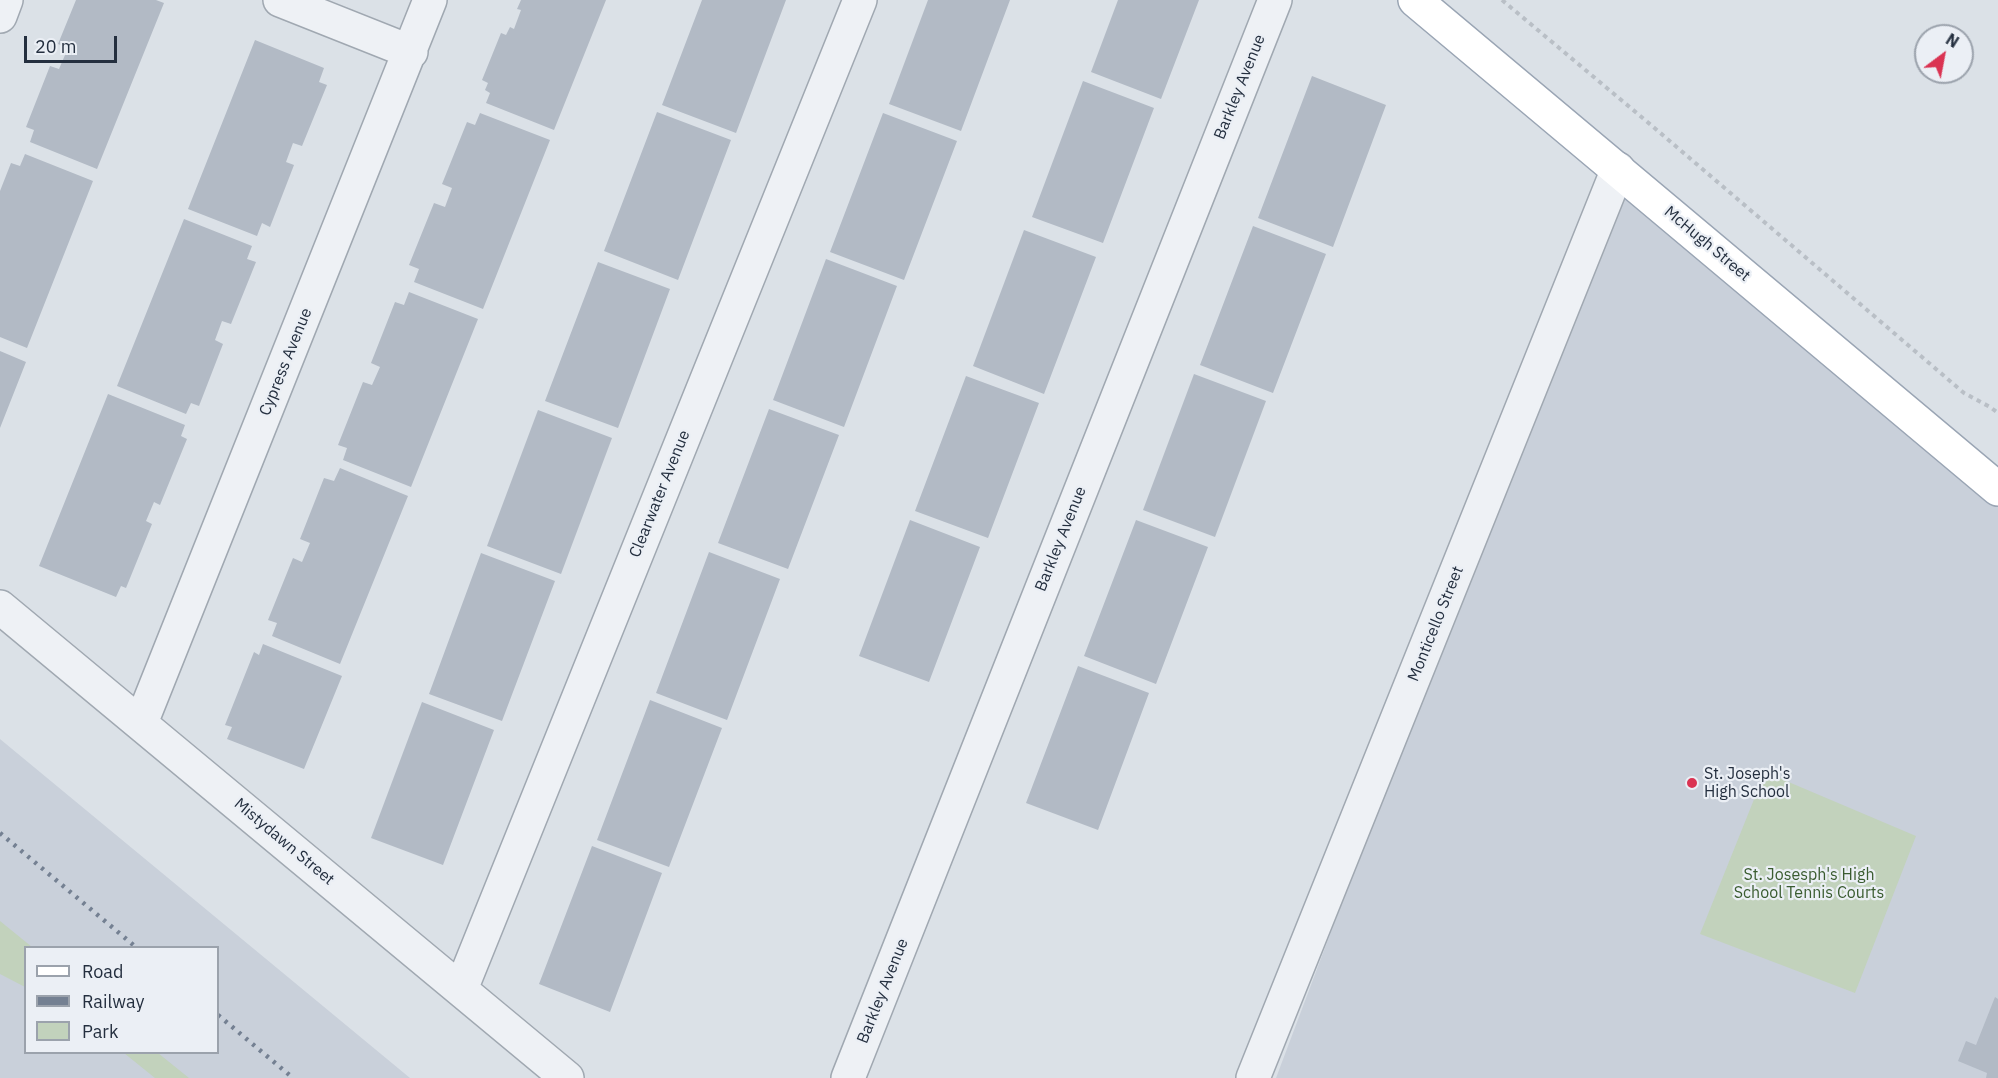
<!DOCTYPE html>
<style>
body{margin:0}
#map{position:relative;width:1998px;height:1078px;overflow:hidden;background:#dbe1e7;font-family:"IBM Plex Sans",sans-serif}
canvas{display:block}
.legend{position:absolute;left:24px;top:946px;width:195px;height:108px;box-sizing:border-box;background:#ebeff5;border:2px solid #9ba2ac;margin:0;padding:8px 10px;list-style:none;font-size:18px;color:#242f3f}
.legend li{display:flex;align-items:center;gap:12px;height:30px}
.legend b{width:30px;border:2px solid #9ba2ac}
.north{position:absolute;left:1914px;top:24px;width:60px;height:60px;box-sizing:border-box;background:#ebeff5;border:2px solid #9ba2ac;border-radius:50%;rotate:32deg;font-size:16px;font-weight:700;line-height:24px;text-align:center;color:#242f3f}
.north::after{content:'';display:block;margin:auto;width:21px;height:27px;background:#da3352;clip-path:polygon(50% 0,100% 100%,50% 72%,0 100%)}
.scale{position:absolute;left:24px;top:36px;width:93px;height:27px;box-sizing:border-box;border:3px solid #242f3f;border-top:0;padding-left:8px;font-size:18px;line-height:21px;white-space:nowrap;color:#242f3f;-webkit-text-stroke:4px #ebeff5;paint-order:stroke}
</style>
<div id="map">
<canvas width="1998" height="1078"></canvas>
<ul class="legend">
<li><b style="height:8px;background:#fff"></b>Road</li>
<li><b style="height:8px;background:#748092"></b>Railway</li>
<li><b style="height:16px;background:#c2d2bc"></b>Park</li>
</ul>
<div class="north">N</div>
<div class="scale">20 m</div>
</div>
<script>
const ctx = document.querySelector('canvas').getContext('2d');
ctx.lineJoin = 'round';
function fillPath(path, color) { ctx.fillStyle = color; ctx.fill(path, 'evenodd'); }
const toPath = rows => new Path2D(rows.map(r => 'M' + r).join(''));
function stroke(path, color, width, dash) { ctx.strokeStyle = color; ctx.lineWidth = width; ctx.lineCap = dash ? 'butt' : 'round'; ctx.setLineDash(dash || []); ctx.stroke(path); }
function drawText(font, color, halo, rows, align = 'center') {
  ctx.font = font + ' "IBM Plex Sans",sans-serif'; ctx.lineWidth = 4.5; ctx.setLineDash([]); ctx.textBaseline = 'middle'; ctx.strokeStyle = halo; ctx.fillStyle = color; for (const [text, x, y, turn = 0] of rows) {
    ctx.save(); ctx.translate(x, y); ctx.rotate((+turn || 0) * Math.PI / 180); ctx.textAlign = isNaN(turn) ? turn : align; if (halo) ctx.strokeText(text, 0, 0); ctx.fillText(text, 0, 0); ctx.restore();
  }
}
fillPath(toPath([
 [1618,169,1998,488,1998,1078,1276,1078],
 [0,739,410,1078,0,1078],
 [26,948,218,948,218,1052,26,1052]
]), '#c9d0da');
fillPath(toPath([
 [1765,772,1916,836,1855,993,1700,934],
 [0,921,32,947,26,948,25,987,0,974],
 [124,1053,158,1053,189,1078,155,1078]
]), '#c2d2bc');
fillPath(toPath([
 [76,0,156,0,164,3,97,169,30,142,34,130,26,127,50,66,59,69,68,48,58,44],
 [521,0,606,0,554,130,486,103,490,93,485,90,488,83,482,80,501,33,506,35,510,27,514,29,521,10,517,9],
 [702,0,786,0,736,133,662,105],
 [928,0,1010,0,961,131,889,104],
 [1118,0,1199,0,1161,99,1091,72],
 [255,40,324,68,319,82,327,85,302,146,293,143,286,162,294,165,270,227,262,223,257,236,188,209],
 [1312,76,1386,105,1333,247,1258,218],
 [1083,81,1154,108,1103,243,1032,217],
 [657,112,731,140,678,280,604,251],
 [480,113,550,140,483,309,414,282,419,269,409,265,434,203,445,207,452,188,442,184,467,122,475,125],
 [883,113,957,141,904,280,830,252],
 [25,154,93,181,27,348,0,337,0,191,11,163,20,166],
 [184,219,252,246,247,259,256,262,231,324,222,321,215,340,223,344,199,406,191,403,186,414,117,386],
 [1253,226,1326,254,1273,393,1200,365],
 [1024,230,1096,257,1044,394,973,366],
 [826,259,897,286,844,427,773,400],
 [598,262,670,289,618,428,545,401],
 [409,292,478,319,411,487,343,460,347,448,338,445,363,382,372,385,380,367,371,363,395,302,404,305],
 [0,351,26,362,0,428],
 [1194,374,1266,401,1215,537,1143,510],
 [966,376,1039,403,988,538,915,511],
 [108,394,185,425,181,436,187,439,160,505,154,502,146,521,152,524,126,588,121,586,116,597,39,566],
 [769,409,839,435,788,569,718,543],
 [538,410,612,438,561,574,487,546],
 [340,468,408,496,340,664,272,636,277,623,268,620,293,558,302,562,310,543,300,539,324,478,334,481],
 [910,520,980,547,929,682,859,656],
 [1136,520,1208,547,1156,684,1084,656],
 [709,552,780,579,727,720,656,693],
 [481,553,555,581,502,721,429,694],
 [263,644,342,676,304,769,227,739,232,727,225,725,254,652,259,655],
 [1078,666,1149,693,1098,830,1026,803],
 [650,700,722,728,669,867,597,840],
 [422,702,494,730,443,865,371,838],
 [592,846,662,873,610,1012,539,984],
 [1995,997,1998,999,1998,1078,1986,1078,1987,1073,1958,1061,1966,1041,1976,1045]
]), '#b2bac5');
const minor = toPath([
 [280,0,411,52],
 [0,16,6,0],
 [0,607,567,1078],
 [141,723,430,0],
 [461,989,860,0],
 [848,1078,1275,0],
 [1253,1078,1618,169]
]);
const major = toPath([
 [1415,0,1998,489]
]);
stroke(minor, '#a0a8b1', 36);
stroke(major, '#9aa5b4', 36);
stroke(toPath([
 [1502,0,1651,125,1964,393,1990,407,1998,413]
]), '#b9bfc6', 4, [4.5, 4.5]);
stroke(minor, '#eef1f5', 33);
stroke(major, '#fff', 33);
stroke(toPath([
 [0,833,137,948],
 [218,1015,293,1078]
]), '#748092', 4.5, [3, 6]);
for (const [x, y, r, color] of [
 [1692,783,6,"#da3352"]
]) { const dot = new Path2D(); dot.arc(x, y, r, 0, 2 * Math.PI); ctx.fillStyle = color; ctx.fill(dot); stroke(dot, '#ebeff5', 2); }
drawText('16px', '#242f3f', '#ebeff5', [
 ["Barkley Avenue",1240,87,-68],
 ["McHugh Street",1707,244,40],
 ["Cypress Avenue",286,362,-68],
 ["Clearwater Avenue",660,494,-68],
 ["Barkley Avenue",1061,539,-68],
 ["Monticello Street",1436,624,-68],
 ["Mistydawn Street",284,842,40],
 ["Barkley Avenue",883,991,-68]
]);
drawText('16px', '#242f3f', '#ebeff5', [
 ["St. Joseph's",1704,774],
 ["High School",1704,792]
], 'left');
drawText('16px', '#3a5c30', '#ebeff5', [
 ["St. Josesph's High",1809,875],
 ["School Tennis Courts",1809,893]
]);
</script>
